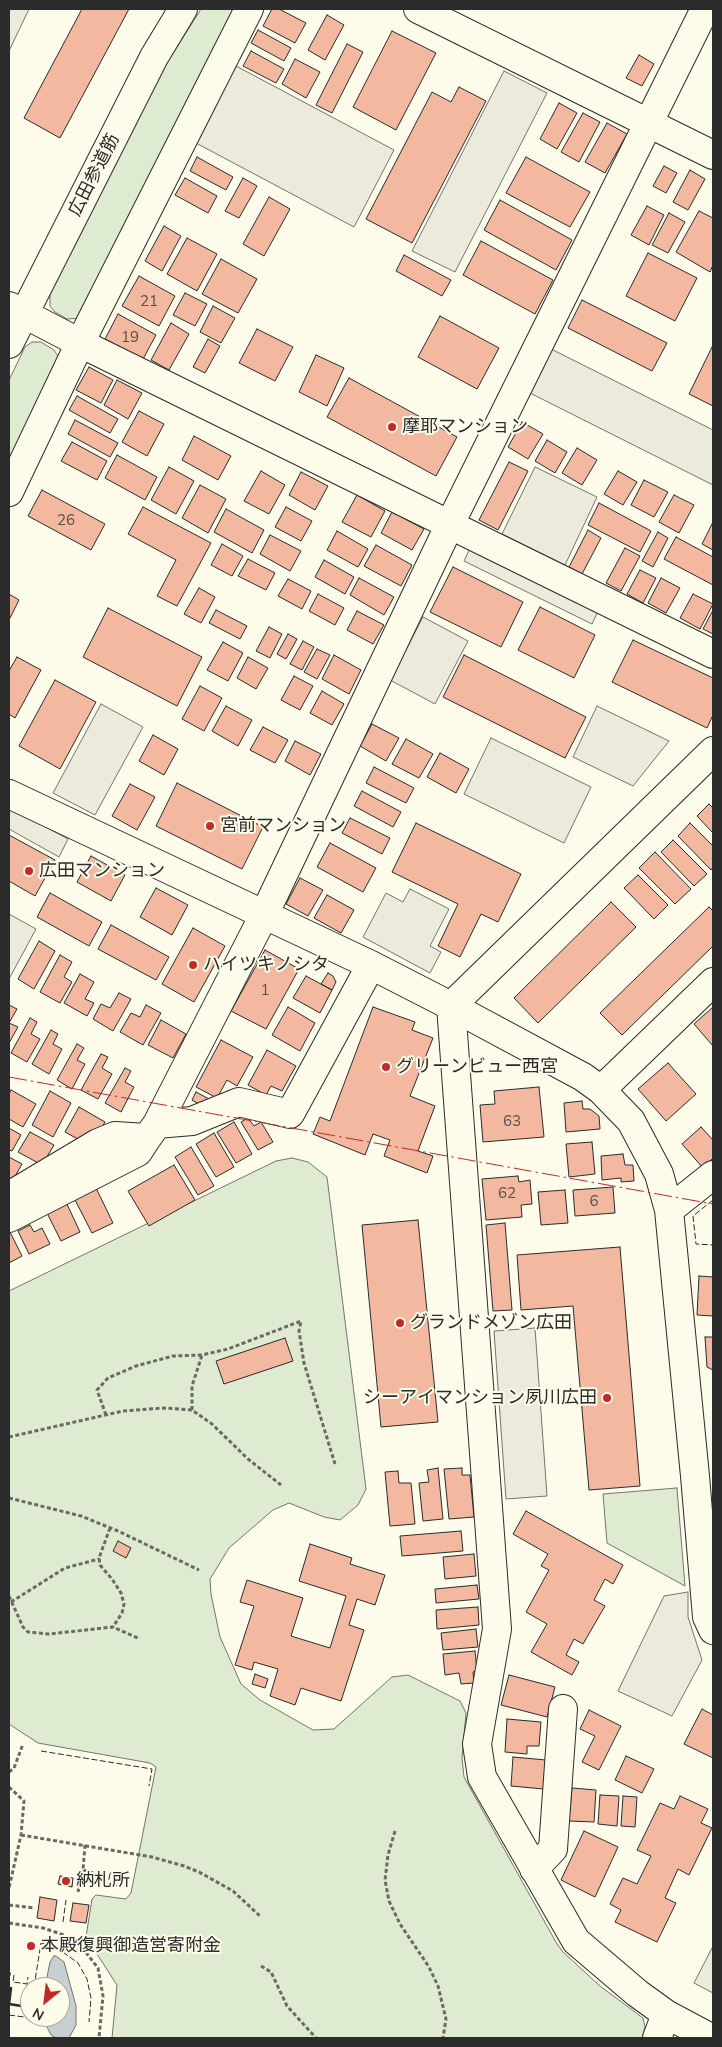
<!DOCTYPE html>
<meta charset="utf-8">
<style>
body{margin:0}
#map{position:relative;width:722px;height:2047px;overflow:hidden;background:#fdfbea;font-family:Mulish,sans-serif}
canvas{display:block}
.frame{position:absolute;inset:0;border:10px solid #2b2b2b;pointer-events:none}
.north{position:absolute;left:20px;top:1977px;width:50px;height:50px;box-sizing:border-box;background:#fdfbea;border:1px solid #a9a89e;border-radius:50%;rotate:209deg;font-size:14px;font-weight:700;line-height:20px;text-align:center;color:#2b2b2b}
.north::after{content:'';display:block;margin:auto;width:18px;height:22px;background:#c62828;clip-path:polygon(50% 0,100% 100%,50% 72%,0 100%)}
</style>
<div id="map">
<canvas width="722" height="2047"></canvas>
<div class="frame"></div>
<div class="north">N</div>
</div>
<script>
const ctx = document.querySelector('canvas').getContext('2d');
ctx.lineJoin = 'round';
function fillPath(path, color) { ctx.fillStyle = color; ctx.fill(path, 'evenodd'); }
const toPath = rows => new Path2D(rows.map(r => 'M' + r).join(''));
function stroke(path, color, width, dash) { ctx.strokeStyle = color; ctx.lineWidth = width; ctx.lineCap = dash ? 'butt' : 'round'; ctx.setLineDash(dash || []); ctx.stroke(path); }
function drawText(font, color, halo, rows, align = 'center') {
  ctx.font = font + ' Mulish,"Noto Sans JP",sans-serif'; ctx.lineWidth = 4; ctx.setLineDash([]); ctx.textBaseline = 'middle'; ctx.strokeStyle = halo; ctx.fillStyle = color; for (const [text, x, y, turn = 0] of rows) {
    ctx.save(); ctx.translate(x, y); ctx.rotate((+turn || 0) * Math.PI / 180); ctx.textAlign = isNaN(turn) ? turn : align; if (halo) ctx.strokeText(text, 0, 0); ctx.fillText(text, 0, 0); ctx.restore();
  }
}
const green = toPath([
 [201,9,236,9,82,318,67,319,55,312,50,306,50,292,165,66,201,9],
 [32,342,41,342,54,350,59,358,9,467,9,380,25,347,32,342],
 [292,1158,308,1162,327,1177,366,1489,358,1505,340,1520,324,1517,289,1503,273,1510,229,1548,210,1579,211,1594,220,1637,241,1684,260,1700,313,1730,334,1729,392,1677,408,1675,460,1701,466,1713,462,1758,464,1777,557,1944,563,1952,600,1986,643,2018,645,2027,642,2038,112,2038,117,1985,86,1937,92,1899,96,1895,126,1899,131,1893,156,1767,150,1763,38,1743,9,1724,9,1291,276,1161,292,1158],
 [677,1488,685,1586,607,1543,603,1494,677,1488]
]);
fillPath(green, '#deebd1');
stroke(green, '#74746e', 1);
const parking = toPath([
 [9,9,29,9,9,51,9,9],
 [236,66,394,150,354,227,196,143,236,66],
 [504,71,547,93,455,272,412,251,504,71],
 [551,349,713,430,713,485,530,393,551,349],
 [535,467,597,497,565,565,502,534,535,467],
 [471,546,599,609,592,624,464,561,471,546],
 [423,617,468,641,435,704,390,680,423,617],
 [101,704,143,727,95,815,53,793,101,704],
 [597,706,669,741,633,786,573,757,597,706],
 [491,738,591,787,564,843,464,794,491,738],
 [9,807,68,839,59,857,9,829,9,807],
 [410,889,449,909,430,946,441,952,430,973,363,937,386,893,403,902,410,889],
 [9,914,36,929,9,979,9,914],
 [535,1328,547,1496,506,1499,494,1331,535,1328],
 [688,1592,688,1617,702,1660,672,1716,618,1691,664,1596,688,1592],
 [713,1946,713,1993,694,1983,713,1946]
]);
fillPath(parking, '#eceadb');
stroke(parking, '#74746e', 1);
const water = toPath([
 [54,1956,56,1956,64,1962,76,2006,76,2025,69,2038,56,2038,51,2035,42,2017,60,2017,60,1987,45,1987,50,1962,54,1956]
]);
fillPath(water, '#c7d0d0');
stroke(water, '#74746e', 1);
const building = toPath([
 [82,9,129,9,60,138,24,118,82,9],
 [272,9,279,9,306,23,295,43,263,26,272,9],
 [327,15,344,25,325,60,308,50,327,15],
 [258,30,291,48,284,61,251,43,258,30],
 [392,31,436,53,396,130,353,107,392,31],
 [347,44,363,52,332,113,316,105,347,44],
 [251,51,284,69,276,83,243,66,251,51],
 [639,55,654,64,642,86,626,78,639,55],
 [295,59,320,72,306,98,282,84,295,59],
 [459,87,486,101,412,243,366,219,432,92,451,102,459,87],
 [559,103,577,113,557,149,540,139,559,103],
 [583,113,600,122,579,162,561,152,583,113],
 [607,123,627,134,605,173,585,162,607,123],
 [197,157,233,177,226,190,190,171,197,157],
 [526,157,590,192,570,227,506,193,526,157],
 [664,166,677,173,666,193,653,186,664,166],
 [690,170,705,179,688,210,673,202,690,170],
 [185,178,217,196,208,213,175,195,185,178],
 [243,178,257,186,239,218,225,211,243,178],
 [269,197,290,209,264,256,243,244,269,197],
 [500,200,572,240,556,270,484,230,500,200],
 [647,206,664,215,649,245,631,235,647,206],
 [699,211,713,218,713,265,710,272,676,252,699,211],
 [669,213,685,222,668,253,652,245,669,213],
 [164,226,181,236,162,271,145,261,164,226],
 [187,238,217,254,197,291,167,274,187,238],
 [481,241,553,280,535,314,463,275,481,241],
 [648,253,697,278,675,321,626,296,648,253],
 [404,255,451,280,442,296,396,271,404,255],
 [221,259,257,279,238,313,202,294,221,259],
 [139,276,175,296,159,326,122,306,139,276],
 [185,293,207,304,195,326,173,315,185,293],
 [582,300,667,343,652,371,568,328,582,300],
 [213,306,235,318,221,343,200,332,213,306],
 [118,314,156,335,143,359,105,339,118,314],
 [440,316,499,348,477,389,418,357,440,316],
 [171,323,189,334,169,370,151,360,171,323],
 [257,329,293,347,275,381,239,363,257,329],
 [208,339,220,346,205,373,193,367,208,339],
 [713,345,713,406,689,394,713,345],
 [316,355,344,368,327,406,299,392,316,355],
 [89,367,113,380,101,403,76,390,89,367],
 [349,378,457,437,436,476,327,417,349,378],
 [117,380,142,393,128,419,104,405,117,380],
 [77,396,118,419,110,433,69,410,77,396],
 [139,411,164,424,147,456,122,442,139,411],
 [75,420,118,443,110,457,68,434,75,420],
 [522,422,543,434,528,459,508,447,522,422],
 [194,436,231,456,218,480,182,460,194,436],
 [547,440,567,452,555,473,535,461,547,440],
 [72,442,107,461,97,480,61,461,72,442],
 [577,448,597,460,582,485,562,473,577,448],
 [117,455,157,477,145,500,105,478,117,455],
 [509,462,528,471,498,530,479,520,509,462],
 [169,467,194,481,176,514,151,500,169,467],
 [261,471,285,485,269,514,244,501,261,471],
 [618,471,637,482,623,505,604,494,618,471],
 [301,472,328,486,315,510,289,495,301,472],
 [644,480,668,492,654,517,631,505,644,480],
 [200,485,226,499,208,533,182,518,200,485],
 [42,490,105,524,91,550,28,516,42,490],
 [357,495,385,511,371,537,342,522,357,495],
 [674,495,694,505,679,533,659,522,674,495],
 [599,503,651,531,640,552,588,525,599,503],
 [143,507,211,543,177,606,157,596,176,560,128,534,143,507],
 [286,507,312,521,301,541,275,527,286,507],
 [226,509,264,530,252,553,214,532,226,509],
 [392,512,424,529,412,550,381,533,392,512],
 [713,522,713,550,702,544,713,522],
 [588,530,601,538,582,574,569,567,588,530],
 [337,531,368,549,358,567,327,550,337,531],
 [658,532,668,538,653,567,642,561,658,532],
 [270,535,301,551,290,571,260,554,270,535],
 [676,537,713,557,713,585,664,559,676,537],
 [222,544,243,556,232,576,211,565,222,544],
 [376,545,412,565,401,586,364,566,376,545],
 [625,548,640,556,621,591,606,583,625,548],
 [248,559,275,573,266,590,238,576,248,559],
 [324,560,354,577,345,594,315,577,324,560],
 [453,567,523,602,501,647,430,612,453,567],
 [640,570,656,578,643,603,627,594,640,570],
 [359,578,394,597,384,615,350,595,359,578],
 [661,578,680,588,666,613,648,603,661,578],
 [288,579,311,591,302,609,278,596,288,579],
 [199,588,215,597,201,623,184,614,199,588],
 [9,594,19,600,9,620,9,594],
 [318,594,344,608,335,625,309,611,318,594],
 [693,594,713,604,700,629,680,618,693,594],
 [540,607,595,635,574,678,518,650,540,607],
 [108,608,202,657,177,706,83,657,108,608],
 [216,610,247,626,240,639,209,623,216,610],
 [713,610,713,634,703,629,713,610],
 [357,611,384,625,373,644,347,630,357,611],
 [269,627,282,634,270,658,256,651,269,627],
 [288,634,297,639,286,659,277,654,288,634],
 [633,640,713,678,713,715,707,728,612,682,633,640],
 [303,641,314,647,302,670,290,664,303,641],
 [223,642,243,653,228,681,207,670,223,642],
 [317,649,330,655,317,679,304,672,317,649],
 [334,655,361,670,349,694,322,679,334,655],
 [464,655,586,717,565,758,443,697,464,655],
 [17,657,41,670,15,718,9,714,9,671,17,657],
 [248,657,268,668,256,689,237,678,248,657],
 [294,676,313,686,300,710,281,700,294,676],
 [55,680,96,702,60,769,19,746,55,680],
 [200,686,222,698,204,731,182,719,200,686],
 [322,691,344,704,332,725,310,713,322,691],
 [226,706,252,720,238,746,212,731,226,706],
 [372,724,399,738,386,761,360,746,372,724],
 [263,727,288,740,275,763,250,750,263,727],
 [153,735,178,749,164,775,139,761,153,735],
 [406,739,433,754,419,778,392,764,406,739],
 [295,741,321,754,310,775,285,761,295,741],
 [440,753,469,769,456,793,427,777,440,753],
 [374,767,414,788,406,803,366,783,374,767],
 [177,783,263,827,242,869,156,826,177,783],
 [130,784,155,797,137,830,112,816,130,784],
 [362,791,401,812,393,827,354,806,362,791],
 [709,804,713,808,713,833,697,816,709,804],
 [350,818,390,838,382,854,342,833,350,818],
 [416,823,521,874,498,922,481,914,460,957,438,946,458,904,392,872,416,823],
 [690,823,713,846,713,867,711,870,678,836,690,823],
 [9,835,55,860,35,896,9,881,9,835],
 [673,840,707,874,694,886,661,852,673,840],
 [330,843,376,868,363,892,317,867,330,843],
 [655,852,691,889,675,904,639,868,655,852],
 [91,856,125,875,111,901,77,882,91,856],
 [638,875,668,905,654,919,624,888,638,875],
 [300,878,323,890,308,916,286,904,300,878],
 [156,888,188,905,172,935,140,917,156,888],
 [50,893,102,922,89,946,37,917,50,893],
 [327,895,354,910,341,933,314,918,327,895],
 [611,902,636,927,538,1023,514,998,611,902],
 [709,907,713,911,713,946,622,1035,600,1013,709,907],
 [111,925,169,957,156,980,98,949,111,925],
 [193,928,225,946,194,1002,162,984,193,928],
 [39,941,55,951,34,989,18,979,39,941],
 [265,950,299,969,266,1029,231,1011,265,950],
 [60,955,72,962,64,977,72,982,60,1003,40,992,60,955],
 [328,973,333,976,336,982,332,990,321,984,328,973],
 [80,974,94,982,85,999,94,1003,87,1016,64,1003,80,974],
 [306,976,332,990,320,1013,293,998,306,976],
 [119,993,131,999,113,1031,93,1019,101,1004,110,1008,119,993],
 [9,1005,17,1009,9,1023,18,1027,9,1043,9,1005],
 [146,1005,161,1013,143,1045,120,1032,131,1013,140,1017,146,1005],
 [288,1007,315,1023,300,1051,272,1035,288,1007],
 [373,1007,415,1022,412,1030,433,1038,410,1096,435,1106,418,1151,433,1156,427,1173,384,1156,390,1140,373,1134,365,1155,313,1134,320,1117,330,1121,373,1007],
 [713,1007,713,1046,694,1024,713,1007],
 [30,1018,37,1022,31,1034,40,1039,27,1062,11,1053,30,1018],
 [161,1020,186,1034,173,1058,148,1045,161,1020],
 [51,1030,58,1034,53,1044,62,1049,49,1074,32,1064,51,1030],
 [221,1040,253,1057,237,1086,227,1080,217,1098,196,1087,221,1040],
 [77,1044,84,1048,77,1060,85,1064,72,1089,57,1080,77,1044],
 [267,1050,296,1066,282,1091,271,1086,266,1095,248,1085,267,1050],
 [101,1054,108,1057,102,1068,112,1074,98,1099,81,1090,101,1054],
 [668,1063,696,1094,666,1121,638,1089,668,1063],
 [125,1068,131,1071,125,1082,134,1087,121,1112,105,1103,125,1068],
 [539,1087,544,1137,483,1142,480,1105,495,1104,494,1091,539,1087],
 [11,1090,36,1104,23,1127,9,1119,9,1094,11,1090],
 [50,1091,71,1103,53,1137,32,1125,50,1091],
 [196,1092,211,1100,199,1104,192,1100,196,1092],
 [582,1101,583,1109,590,1109,599,1116,600,1129,566,1132,564,1103,582,1101],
 [79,1107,105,1122,97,1136,85,1143,65,1132,79,1107],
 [248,1118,254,1126,261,1122,273,1142,258,1150,241,1122,248,1118],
 [234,1122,252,1154,236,1163,217,1132,234,1122],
 [701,1127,713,1140,713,1158,703,1168,682,1144,701,1127],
 [9,1128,21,1135,12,1151,9,1150,9,1128],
 [30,1132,54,1145,42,1165,18,1152,30,1132],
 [214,1133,234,1167,216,1177,196,1144,214,1133],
 [592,1142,595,1174,569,1177,566,1144,592,1142],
 [191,1147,214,1186,198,1195,175,1157,191,1147],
 [623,1154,625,1165,633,1165,634,1181,621,1182,621,1178,602,1180,601,1156,623,1154],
 [9,1157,22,1164,9,1187,9,1157],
 [174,1165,195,1200,149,1226,128,1191,174,1165],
 [518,1176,519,1182,530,1180,532,1204,521,1205,522,1217,486,1220,482,1179,518,1176],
 [613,1187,615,1213,575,1216,573,1190,613,1187],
 [96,1188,113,1223,92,1233,74,1198,96,1188],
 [565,1190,568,1223,541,1225,538,1192,565,1190],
 [66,1202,80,1232,61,1241,46,1211,66,1202],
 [418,1220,438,1422,381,1427,362,1225,418,1220],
 [505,1223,512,1310,493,1311,486,1225,505,1223],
 [30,1225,34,1232,42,1228,50,1244,29,1254,18,1231,30,1225],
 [9,1230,22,1256,9,1263,9,1230],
 [620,1247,640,1486,589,1490,573,1306,521,1310,517,1255,620,1247],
 [699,1276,713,1277,713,1316,697,1315,699,1276],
 [705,1337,713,1337,713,1370,707,1367,705,1337],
 [285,1338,293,1361,224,1384,216,1361,285,1338],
 [438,1468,443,1519,423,1521,419,1483,429,1482,427,1470,438,1468],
 [462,1468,462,1475,470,1475,474,1517,449,1519,444,1469,462,1468],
 [398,1471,399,1483,411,1483,415,1524,390,1526,385,1472,398,1471],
 [526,1511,623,1565,613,1584,605,1579,594,1600,605,1606,583,1644,574,1639,566,1655,579,1662,572,1675,531,1652,547,1624,526,1612,549,1570,541,1566,548,1554,513,1534,526,1511],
 [461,1531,463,1551,402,1556,400,1536,461,1531],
 [118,1541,131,1548,126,1558,113,1551,118,1541],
 [310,1544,352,1558,350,1564,385,1575,375,1605,357,1599,349,1625,364,1630,341,1701,301,1688,295,1705,270,1696,278,1669,254,1662,252,1670,235,1665,254,1606,240,1602,247,1580,303,1598,291,1636,330,1648,346,1596,299,1581,310,1544],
 [474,1554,476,1576,445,1579,443,1557,474,1554],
 [477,1585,479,1599,436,1603,435,1589,477,1585],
 [478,1607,479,1625,437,1629,436,1610,478,1607],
 [476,1629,478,1647,443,1650,441,1633,476,1629],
 [475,1651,477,1671,473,1672,474,1683,461,1684,459,1673,445,1675,443,1654,475,1651],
 [255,1674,268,1679,265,1688,252,1684,255,1674],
 [509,1675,555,1687,547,1717,501,1705,509,1675],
 [702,1709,713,1715,713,1758,684,1744,702,1709],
 [589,1710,621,1726,599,1770,582,1762,595,1736,580,1729,589,1710],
 [507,1719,541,1722,539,1746,527,1746,527,1754,505,1752,507,1719],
 [626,1756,654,1769,642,1793,615,1780,626,1756],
 [513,1757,546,1760,544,1789,511,1786,513,1757],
 [572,1788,596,1790,594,1822,569,1821,572,1788],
 [600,1795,619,1796,617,1826,598,1824,600,1795],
 [623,1796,637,1797,635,1827,621,1826,623,1796],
 [680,1796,708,1809,701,1823,712,1828,689,1875,678,1869,665,1898,676,1903,657,1942,615,1922,621,1910,610,1904,623,1878,637,1884,651,1856,637,1850,660,1803,674,1809,680,1796],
 [584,1831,618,1847,595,1897,561,1880,584,1831],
 [60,1876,73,1878,72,1887,58,1884,60,1876],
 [40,1897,57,1900,54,1921,37,1918,40,1897],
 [73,1903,89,1905,86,1923,70,1921,73,1903]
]);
fillPath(building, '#f2b8a0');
stroke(building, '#2b2b2b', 1);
const minor = toPath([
 [418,9,713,155],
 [9,306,80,343,713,654],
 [9,344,154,57,183,9],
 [9,492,80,343,249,9],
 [9,794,371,965,451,1006,583,1077,601,1090,631,1121,659,1174,669,1210,695,1476,707,1617,713,1630],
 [371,965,290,1114,239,1102,192,1121,157,1124,264,915,450,524,705,9],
 [451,1006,497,1629,477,1744,482,1777,576,1941,637,1993,666,2014,711,2038],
 [451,1006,713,751],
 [601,1090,713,982],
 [9,1196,98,1143,115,1136,147,1138,157,1124],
 [669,1210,713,1175],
 [9,1218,138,1152,147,1138],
 [534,1869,553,1849,563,1709],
 [657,2038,666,2014]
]);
stroke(minor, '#2b2b2b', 30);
stroke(toPath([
 [192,1410,192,1386,202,1355],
 [106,1415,97,1390,108,1378,136,1366,173,1356,202,1355,228,1349,301,1321,299,1331,304,1363,335,1464],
 [9,1437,123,1411,164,1408,192,1410,212,1424,248,1459,281,1485],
 [9,1498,81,1516,118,1531,199,1570],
 [110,1528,99,1558,100,1565,112,1579,121,1593,124,1604,122,1613,113,1627],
 [9,1596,23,1627,28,1632,49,1634,113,1627,140,1639],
 [11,1602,65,1568,99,1559],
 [9,1772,14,1768,23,1744],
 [9,1787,24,1801,21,1835,9,1888],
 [395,1831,388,1855,385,1880,389,1901,400,1924,429,1967,438,1986,446,2019,443,2038],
 [21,1835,152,1857,184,1866,199,1872,233,1891,261,1917],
 [85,1845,83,1870,106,1877],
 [78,1892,83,1870],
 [9,1905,35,1908],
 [9,1923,43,1928,64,1935,84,1950,98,1968,103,1996,99,2038],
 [261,1966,271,1972,287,2006,316,2038],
 [9,1974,11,1974]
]), '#6a6964', 3, [4, 2.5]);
stroke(minor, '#fdfbea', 28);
stroke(toPath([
 [713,1200,693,1216,696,1244,713,1245],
 [41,1751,152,1769,149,1786],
 [110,1873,122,1874,121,1886,108,1885,110,1873],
 [63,1922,66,1900],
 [56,1947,78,1963,87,1979,91,1998,89,2022],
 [14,1975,13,1982,27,1984,28,1977],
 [34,1987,41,1943,54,1945],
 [9,2015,32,2018]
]), '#2b2b2b', 1, [6, 2.5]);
stroke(toPath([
 [9,2004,28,2007],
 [9,2004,11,1988]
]), '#2b2b2b', 2.5);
stroke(toPath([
 [9,1077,713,1204]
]), '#c62828', 1, [18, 4, 2.5, 4]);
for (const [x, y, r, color] of [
 [392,427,5,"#c62828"],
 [210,826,5,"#c62828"],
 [29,871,5,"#c62828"],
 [193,965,5,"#c62828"],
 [386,1067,5,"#c62828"],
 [400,1323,5,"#c62828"],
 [607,1398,5,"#c62828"],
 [66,1881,5,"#c62828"],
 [31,1946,5,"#c62828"]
]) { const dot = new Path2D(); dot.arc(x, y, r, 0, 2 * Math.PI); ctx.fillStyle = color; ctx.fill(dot); stroke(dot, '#fdfbea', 2); }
drawText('15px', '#5d4e48', null, [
 ["21",149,301],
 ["19",130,337],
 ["26",66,520],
 ["1",265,990],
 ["63",512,1121],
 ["62",507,1193],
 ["6",594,1201]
]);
drawText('18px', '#2b2b2b', '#fdfbea', [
 ["広田参道筋",94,175,-63]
]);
drawText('18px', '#2b2b2b', '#fdfbea', [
 ["摩耶マンション",402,427],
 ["宮前マンション",220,826],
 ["広田マンション",39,871],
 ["ハイツキノシタ",203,965],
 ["グリーンビュー西宮",396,1067],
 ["グランドメゾン広田",410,1323],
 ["シーアイマンション夙川広田",597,1398,"right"],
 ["納札所",76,1881],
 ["本殿復興御造営寄附金",41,1946]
], 'left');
</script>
